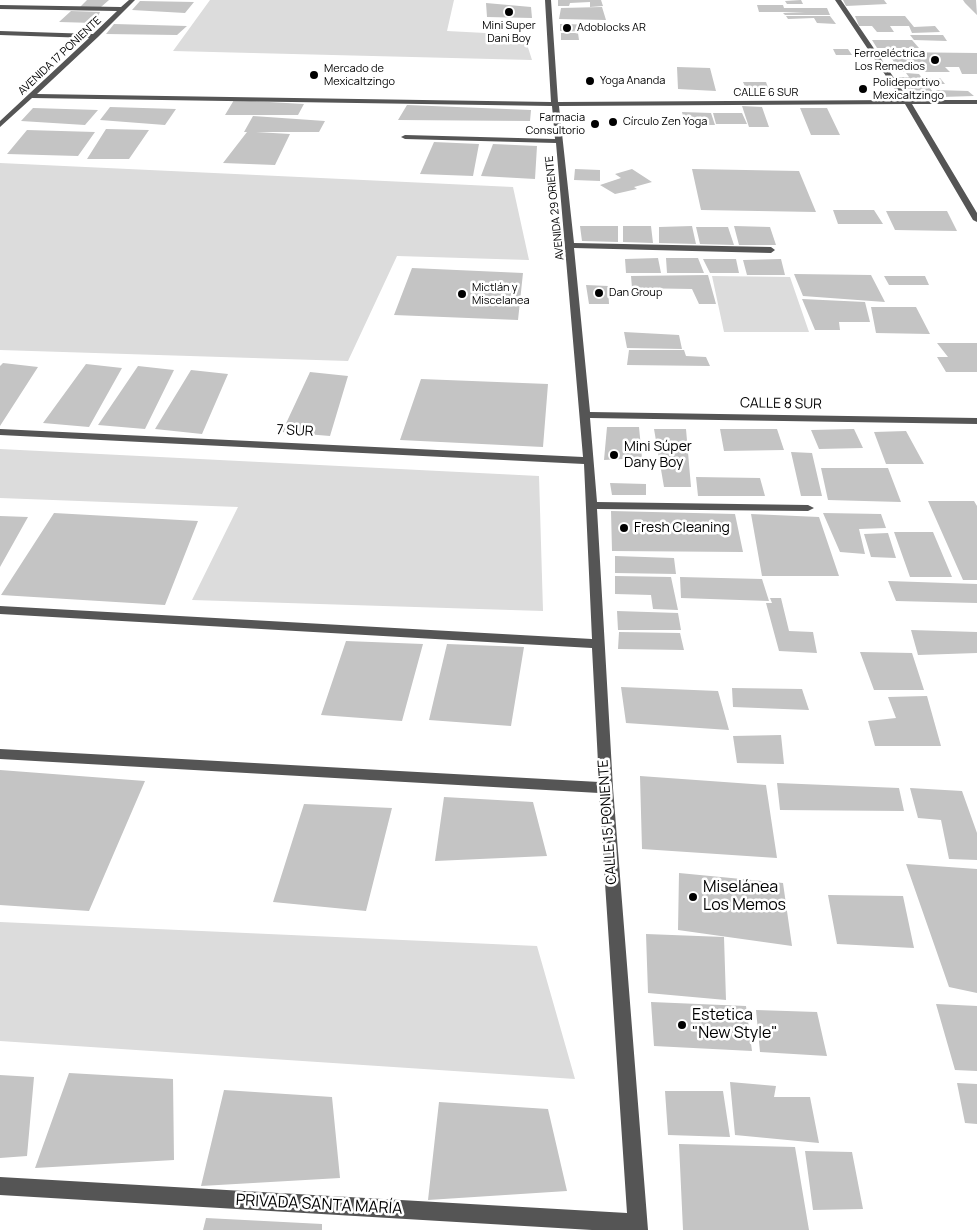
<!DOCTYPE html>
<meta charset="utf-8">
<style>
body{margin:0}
canvas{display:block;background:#fff}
</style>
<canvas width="977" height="1230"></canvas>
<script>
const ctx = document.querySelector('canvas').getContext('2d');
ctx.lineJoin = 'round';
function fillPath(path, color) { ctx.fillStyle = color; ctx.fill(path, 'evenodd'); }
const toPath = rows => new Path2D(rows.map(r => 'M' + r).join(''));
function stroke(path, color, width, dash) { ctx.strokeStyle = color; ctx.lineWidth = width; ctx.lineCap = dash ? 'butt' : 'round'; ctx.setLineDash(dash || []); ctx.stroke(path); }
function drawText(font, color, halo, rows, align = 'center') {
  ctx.font = font + ' Manrope,sans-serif'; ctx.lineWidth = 5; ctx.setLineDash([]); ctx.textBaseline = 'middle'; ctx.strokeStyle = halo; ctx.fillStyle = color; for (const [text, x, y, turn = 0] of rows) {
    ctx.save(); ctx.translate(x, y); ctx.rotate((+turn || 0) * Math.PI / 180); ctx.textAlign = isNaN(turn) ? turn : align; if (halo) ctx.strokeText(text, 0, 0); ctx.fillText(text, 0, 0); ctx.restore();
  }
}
fillPath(toPath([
 [210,0,454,0,447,31,524,35,532,60,173,51],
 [0,163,513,187,529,260,397,256,348,361,0,350],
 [712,276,790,277,809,332,724,332],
 [0,449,539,476,543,611,192,600,238,507,0,498],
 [0,922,537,946,575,1079,0,1041]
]), '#dcdcdc');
fillPath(toPath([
 [87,0,109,0,101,7,80,7],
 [558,0,601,0,603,6,590,7,590,2,570,3,569,6,558,6],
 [801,0,803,4,787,4,785,1],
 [843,0,884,0,887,4,846,6],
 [963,0,976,0,977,15,965,3],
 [140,1,194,2,185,13,132,10],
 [486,3,531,7,532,18,487,17],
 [757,5,783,5,784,8,827,8,830,15,785,15,783,13,805,12,759,12],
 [602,7,606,20,559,19,561,8],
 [71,11,100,12,95,23,59,22],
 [786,16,830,16,836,24,817,23,814,18,788,19],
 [855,16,905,16,914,27,935,26,940,32,912,33,909,26,890,26,894,32,877,32,872,26,859,26],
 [114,24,187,26,177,35,106,34],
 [560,24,605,25,605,32,560,31],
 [561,33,578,33,579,40,561,40],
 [910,35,943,35,947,41,914,40],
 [872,40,912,40,919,48,877,48],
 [833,49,848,49,852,55,836,55],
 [888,52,977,53,977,74,962,74,959,67,945,67,950,72,893,72,891,67,897,67],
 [677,67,710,68,716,91,678,89],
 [906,73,919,74,937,97,922,97,918,92,906,93,895,77,909,77],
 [926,78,940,78,945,84,929,84],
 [743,82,766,82,770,93,748,93],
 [936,90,968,91,974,96,941,97],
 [234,100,304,104,298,115,225,115],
 [407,105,531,110,530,121,398,120],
 [742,106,762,107,769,127,749,127],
 [110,107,176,109,165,125,100,120],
 [33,108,98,110,85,125,21,121],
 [800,108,827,108,840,135,811,135],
 [682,112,711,113,715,125,685,125],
 [713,113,742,113,747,124,716,124],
 [253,116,325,121,319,132,256,132,290,134,275,165,223,163,247,132,244,132],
 [106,129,149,130,129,159,87,159],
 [27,130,95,132,78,156,7,154],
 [434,142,479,144,473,176,420,174],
 [493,144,537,146,535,179,481,176],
 [575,169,600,170,600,181,574,180],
 [632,169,652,182,634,187,637,189,615,194,600,185,621,178,615,174],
 [692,169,799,171,816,212,701,210],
 [833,210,874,210,883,224,838,224],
 [886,211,947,211,957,231,895,230],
 [580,226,618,226,618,242,582,241],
 [623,226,651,226,653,243,623,242],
 [692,226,696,244,659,243,659,227],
 [734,226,770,227,776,245,739,245],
 [696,227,728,227,734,245,700,244],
 [658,258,661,273,626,273,625,259],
 [666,258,698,258,704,273,667,273],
 [703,259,736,259,739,273,710,273],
 [781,259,785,275,747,275,743,260],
 [412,268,523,273,518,320,394,315],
 [794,274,871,275,885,302,803,296],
 [708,275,716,304,699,304,692,289,632,288,631,276],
 [884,276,925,276,929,285,889,285],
 [586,285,608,286,609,304,589,304],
 [802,299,865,302,870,322,839,322,840,330,815,330],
 [871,307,916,307,930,334,876,333],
 [624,332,679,335,682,349,627,348],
 [937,343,977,343,977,372,946,372,937,357,948,357],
 [629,350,684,350,686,356,706,357,710,366,627,365],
 [3,363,38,367,0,426,0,366],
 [86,364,122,368,89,427,43,423],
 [138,366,174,370,145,429,98,425],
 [191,370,228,374,202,434,155,429],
 [310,372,348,376,330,436,282,432],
 [421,379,548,384,543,447,400,440],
 [607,427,639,427,642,458,604,460],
 [654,429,686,429,691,487,664,487],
 [720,429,777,429,784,450,724,451],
 [854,429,863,448,819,449,811,430],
 [906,431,924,464,886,464,874,432],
 [791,452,812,453,822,496,801,496],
 [821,468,888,468,901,502,828,500],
 [696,477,760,478,765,496,698,496],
 [610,483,646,484,646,495,612,495],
 [928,501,974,501,977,506,977,580,963,580],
 [611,511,735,514,743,552,612,551],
 [54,513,198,521,165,605,1,595],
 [823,513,881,514,886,528,859,529,865,554,840,552],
 [751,514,819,517,839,576,762,576],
 [0,516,28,517,0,567],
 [894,532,933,532,952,577,910,577],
 [888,533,896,558,871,557,864,534],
 [615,556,674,558,676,574,615,573],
 [615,576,671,577,678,610,653,609,651,595,615,594],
 [680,577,762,579,769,601,681,598],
 [888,581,977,584,977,603,896,601],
 [770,598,781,598,789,631,813,632,817,653,779,651,766,603,772,603],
 [617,611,678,613,681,630,618,630],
 [911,630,977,632,977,653,918,655],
 [619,632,680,633,684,650,618,649],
 [346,641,423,644,402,721,321,715],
 [447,644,524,647,511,726,429,720],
 [860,652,912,653,924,690,874,690],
 [621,687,718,691,729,730,626,723],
 [732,688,802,689,809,710,733,707],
 [927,696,941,746,875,746,868,721,896,718,888,697],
 [781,735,784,764,737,763,733,736],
 [0,770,145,781,89,911,0,905],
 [640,776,766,785,777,858,642,849],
 [777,783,899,788,904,811,780,810],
 [910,788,962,791,977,833,977,860,949,859,941,820,918,818],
 [444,797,533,802,547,856,435,861],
 [304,804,392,808,366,911,273,902],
 [906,864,977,869,977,993,949,987],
 [679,873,783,883,792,946,678,930],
 [828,895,903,896,914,948,837,944],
 [646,934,724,937,726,1000,648,993],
 [651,1002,746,1006,752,1051,654,1046],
 [936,1004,977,1006,977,1071,955,1070],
 [756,1010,817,1012,827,1056,760,1052],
 [69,1073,173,1079,174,1160,35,1168],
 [0,1075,34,1077,27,1156,0,1158],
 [730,1082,776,1086,774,1097,810,1097,819,1143,735,1135],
 [957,1083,977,1084,977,1124,965,1123],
 [224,1090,332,1097,340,1178,201,1186],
 [665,1091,723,1091,730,1137,668,1135],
 [439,1102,548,1109,567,1191,428,1200],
 [679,1144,795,1147,809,1230,683,1230],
 [805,1151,852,1152,863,1209,813,1210],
 [206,1218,322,1224,322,1230,203,1230]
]), '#c4c4c4');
fillPath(toPath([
 [129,0,135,0,98,37,37,94,551,102,545,0,551,0,558,102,902,100,835,0,841,0,909,100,977,100,977,104,912,104,977,213,977,222,973,220,905,104,559,106,574,243,771,247,775,250,771,253,574,248,590,412,977,418,977,424,590,418,597,502,808,505,814,508,808,511,597,509,613,788,648,1230,592,1230,0,1195,0,1177,627,1213,599,793,0,759,0,749,599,782,592,648,0,614,0,606,592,639,584,464,0,435,0,429,583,457,556,143,405,139,401,137,405,135,555,139,552,106,32,98,0,127,0,121,89,38,0,35,0,31,93,34,117,11,0,9,0,5,121,7,129,0]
]), '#555');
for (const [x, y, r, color] of [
 [509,12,5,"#000"],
 [567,28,5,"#000"],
 [935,60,5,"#000"],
 [314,75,5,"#000"],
 [590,81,5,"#000"],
 [863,89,5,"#000"],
 [613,122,5,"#000"],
 [595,124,5,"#000"],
 [599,293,5,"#000"],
 [462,294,5,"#000"],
 [614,455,5,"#000"],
 [624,528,5,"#000"],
 [693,897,5,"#000"],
 [682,1025,5,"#000"]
]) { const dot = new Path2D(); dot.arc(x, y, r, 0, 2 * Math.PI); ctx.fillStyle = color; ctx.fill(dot); stroke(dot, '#fff', 2); }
drawText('11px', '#000', '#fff', [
 ["Mini Super",509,26,"center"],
 ["Dani Boy",509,39,"center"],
 ["Adoblocks AR",577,28],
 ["Ferroeléctrica",925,54,"right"],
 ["Los Remedios",925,67,"right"],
 ["Mercado de",324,69],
 ["Mexicaltzingo",324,82],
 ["Yoga Ananda",600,81],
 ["Polideportivo",873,83],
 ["Mexicaltzingo",873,96],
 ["Farmacia",585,118,"right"],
 ["Consultorio",585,131,"right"],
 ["Círculo Zen Yoga",623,122],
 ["Mictlán y",472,288],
 ["Miscelanea",472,301],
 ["Dan Group",609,293]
], 'left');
drawText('11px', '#000', '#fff', [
 ["AVENIDA 17 PONIENTE",60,56,-43],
 ["CALLE 6 SUR",766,93],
 ["AVENIDA 29 ORIENTE",555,208,-96]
]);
drawText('14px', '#000', '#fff', [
 ["CALLE 8 SUR",781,404,1],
 ["7 SUR",295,431,3],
 ["CALLE 15 PONIENTE",608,822,-94]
]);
drawText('14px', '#000', '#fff', [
 ["Mini Súper",624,447],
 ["Dany Boy",624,463],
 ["Fresh Cleaning",634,528]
], 'left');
drawText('16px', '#000', '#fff', [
 ["Miselánea",703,888],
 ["Los Memos",703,906],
 ["Estetica",692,1016],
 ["\"New Style\"",692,1034]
], 'left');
drawText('16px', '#000', '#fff', [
 ["PRIVADA SANTA MARÍA",319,1205,3]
]);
</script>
